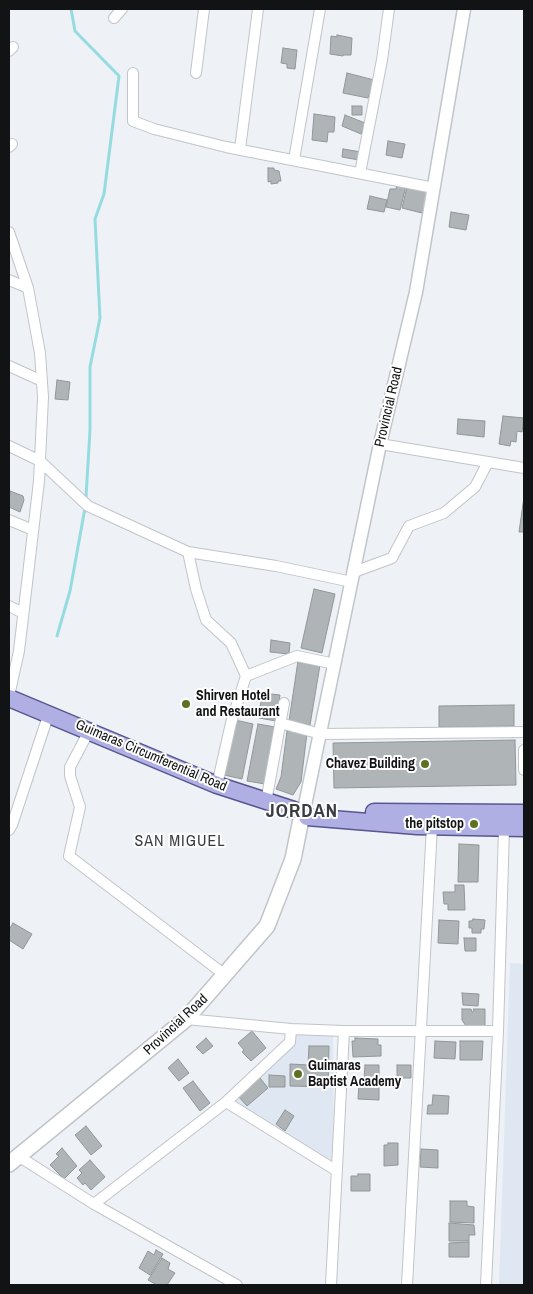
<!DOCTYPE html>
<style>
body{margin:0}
#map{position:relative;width:533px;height:1294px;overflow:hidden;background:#eef1f6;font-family:"Archivo Narrow",sans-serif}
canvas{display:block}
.frame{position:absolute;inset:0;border:10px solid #121315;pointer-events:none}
</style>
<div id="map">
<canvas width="533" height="1294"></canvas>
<div class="frame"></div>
</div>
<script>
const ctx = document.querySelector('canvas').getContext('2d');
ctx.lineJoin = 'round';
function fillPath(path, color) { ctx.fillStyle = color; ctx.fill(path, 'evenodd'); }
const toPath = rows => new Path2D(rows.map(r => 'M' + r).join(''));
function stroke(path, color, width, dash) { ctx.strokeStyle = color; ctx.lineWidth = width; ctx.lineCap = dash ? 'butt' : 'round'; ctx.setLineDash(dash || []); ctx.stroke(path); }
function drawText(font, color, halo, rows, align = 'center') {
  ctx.font = font + ' "Archivo Narrow",sans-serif'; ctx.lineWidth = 4; ctx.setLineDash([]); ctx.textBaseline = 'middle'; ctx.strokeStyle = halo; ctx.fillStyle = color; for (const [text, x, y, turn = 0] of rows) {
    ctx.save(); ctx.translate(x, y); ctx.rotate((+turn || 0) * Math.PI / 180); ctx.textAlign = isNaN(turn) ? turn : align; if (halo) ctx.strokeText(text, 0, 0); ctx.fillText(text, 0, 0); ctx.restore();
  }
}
fillPath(toPath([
 [510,963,524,964,524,1285,499,1285],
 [295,1031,333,1032,334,1163,234,1101]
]), '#dfe7f2');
stroke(toPath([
 [71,9,75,31,119,76,104,194,95,219,100,318,90,367,90,430,86,497],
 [57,636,70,591,85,508]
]), '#95dce1', 3);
const building = toPath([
 [337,35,352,38,351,55,343,55,343,56,330,54,331,36,337,37,337,35],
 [283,48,297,50,295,69,287,68,287,64,281,63,283,48],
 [347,73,374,80,368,98,343,93,347,73],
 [352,106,362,106,362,115,352,115,352,106],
 [314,114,335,117,334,132,328,132,327,142,312,140,314,114],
 [345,115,365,123,361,134,342,126,345,115],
 [388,141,405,144,402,158,386,155,388,141],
 [343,149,361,152,359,160,342,157,343,149],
 [268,168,274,168,274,170,279,171,281,181,278,181,278,183,271,184,271,181,268,182,268,168],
 [397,184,406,186,400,210,386,207,390,189,396,189,397,184],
 [407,187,427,191,422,213,402,208,407,187],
 [370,196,387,200,384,212,367,209,370,196],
 [451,212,469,215,466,230,449,227,451,212],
 [57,380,70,382,68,400,55,399,57,380],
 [503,416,524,418,522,432,517,431,516,442,511,441,510,446,499,444,503,416],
 [458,419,485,421,484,437,457,434,458,419],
 [10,491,23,496,24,500,20,512,9,507,10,491],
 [524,497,524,532,519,532,524,497],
 [314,589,335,594,322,653,301,648,314,589],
 [271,640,290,643,289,654,270,652,271,640],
 [298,661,320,665,310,725,289,721,298,661],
 [262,693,280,695,276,721,259,718,262,693],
 [514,705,514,726,439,727,439,706,514,705],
 [235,720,253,724,242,779,224,775,235,720],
 [258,724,275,727,265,784,247,781,258,724],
 [287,731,307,733,301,782,293,795,276,789,281,777,287,731],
 [515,740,516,785,334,788,333,743,515,740],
 [459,844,479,845,478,882,458,882,459,844],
 [455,885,464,885,465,910,448,910,448,904,444,904,443,892,455,892,455,885],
 [473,919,485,920,484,929,481,929,481,933,472,933,472,928,469,928,469,921,472,921,473,919],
 [439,920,459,921,458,944,438,943,439,920],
 [13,923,32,934,23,949,9,940,9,930,13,923],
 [464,938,476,938,476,951,465,951,464,938],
 [462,993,479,994,478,1006,463,1005,462,993],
 [462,1009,471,1009,472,1012,474,1011,473,1009,485,1009,485,1027,466,1026,462,1020,462,1009],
 [252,1031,266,1048,251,1061,242,1052,244,1050,238,1043,252,1031],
 [206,1038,213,1046,203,1054,196,1047,206,1038],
 [355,1038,378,1039,378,1045,381,1045,381,1056,353,1057,352,1041,355,1041,355,1038],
 [435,1041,456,1042,455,1059,434,1058,435,1041],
 [460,1041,483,1041,482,1060,460,1060,460,1041],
 [309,1046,329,1046,328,1087,290,1086,290,1064,308,1065,309,1046],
 [178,1059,189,1073,179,1081,168,1068,178,1059],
 [365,1065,379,1065,379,1080,364,1080,365,1065],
 [397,1065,411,1065,411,1078,397,1078,397,1065],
 [269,1075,285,1076,285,1087,269,1087,269,1075],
 [260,1078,268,1088,247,1106,238,1096,260,1078],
 [193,1081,210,1103,200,1111,183,1088,193,1081],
 [359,1084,379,1084,379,1100,358,1099,359,1084],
 [433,1095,449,1096,448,1114,427,1114,428,1105,432,1105,433,1095],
 [285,1110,294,1116,285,1131,276,1124,285,1110],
 [86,1126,102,1146,91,1155,75,1135,86,1126],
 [388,1143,398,1143,398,1165,384,1166,384,1145,388,1145,388,1143],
 [62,1148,77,1166,64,1179,50,1165,59,1156,56,1154,62,1148],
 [421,1149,438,1150,438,1168,420,1167,421,1149],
 [90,1160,105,1177,91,1190,85,1183,83,1185,77,1178,82,1173,79,1170,90,1160],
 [358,1174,370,1174,370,1191,351,1191,351,1176,358,1176,358,1174],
 [450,1201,467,1201,467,1206,474,1207,474,1223,450,1222,450,1201],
 [449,1223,474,1225,475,1235,469,1235,469,1241,449,1241,449,1223],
 [469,1242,469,1257,449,1257,449,1243,469,1242],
 [156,1250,163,1254,150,1275,139,1268,148,1251,154,1255,156,1250],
 [162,1258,170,1263,168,1269,175,1273,167,1285,157,1285,148,1280,162,1258]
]);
fillPath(building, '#afb4b7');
stroke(building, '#919699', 1);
const minor = toPath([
 [114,18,122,9],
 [9,51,13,47],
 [133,73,133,121,154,129,226,147,434,188],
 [196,73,204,9],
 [9,147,12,144],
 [240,149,258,9],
 [294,160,320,9],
 [360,173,382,60,389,9],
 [9,232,28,288,40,353,43,397,39,481,19,651,9,696],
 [9,280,28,288],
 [9,366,42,381],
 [380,444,524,468],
 [9,446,40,461,88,506,188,552,276,566,352,582],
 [9,520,33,530],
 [188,552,196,589,206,620,231,643,246,676,231,723,217,785],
 [354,572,392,558,409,526,444,513,475,487,488,462],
 [9,606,23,613],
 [246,676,297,656,335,664],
 [280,723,321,734,524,732],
 [89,731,70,767,70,776,80,807,69,856,225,975],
 [524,750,524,770],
 [266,802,284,703],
 [9,830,12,825,49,713],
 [186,1019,291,1029,344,1031,498,1031],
 [226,1102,337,1171],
 [18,1156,94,1204,237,1285],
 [94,1204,226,1102,290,1042,291,1029],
 [331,1285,344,1031],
 [407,1285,432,826],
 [486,1285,498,1031,504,828]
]);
const tertiary = toPath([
 [305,805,380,444,416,292,464,9]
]);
const secondary = toPath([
 [9,1164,186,1019,267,926,293,859,301,819]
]);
const primary = toPath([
 [9,698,217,785,294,810],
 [374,812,524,813],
 [307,817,417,826,524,828]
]);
stroke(minor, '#c1c4c9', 12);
stroke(tertiary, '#c1c4c9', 15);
stroke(secondary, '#c1c4c9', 18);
stroke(primary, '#575690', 19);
stroke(minor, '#fff', 10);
stroke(tertiary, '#fff', 12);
stroke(secondary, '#fff', 15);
stroke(primary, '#b0afe4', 16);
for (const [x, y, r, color] of [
 [186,704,5,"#5d711f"],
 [425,764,5,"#5d711f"],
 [474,824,5,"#5d711f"],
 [298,1074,5,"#5d711f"]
]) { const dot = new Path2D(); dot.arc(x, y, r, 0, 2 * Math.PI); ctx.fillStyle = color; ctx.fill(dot); stroke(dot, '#fefefe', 2); }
drawText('14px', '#121315', '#fefefe', [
 ["Provincial Road",389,407,-77],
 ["Guimaras Circumferential Road",151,756,23],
 ["Provincial Road",176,1025,-43]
]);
drawText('bold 14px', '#121315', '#fefefe', [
 ["Shirven Hotel",196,696],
 ["and Restaurant",196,712],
 ["Chavez Building",415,764,"right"],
 ["the pitstop",464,824,"right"],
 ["Guimaras",308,1066],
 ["Baptist Academy",308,1082]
], 'left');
ctx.letterSpacing = '1px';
drawText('16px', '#393c40', '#fefefe', [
 ["SAN MIGUEL",180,842]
]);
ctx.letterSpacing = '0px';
ctx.letterSpacing = '1px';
drawText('bold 19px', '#393c40', '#fefefe', [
 ["JORDAN",302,812]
]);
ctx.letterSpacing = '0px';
</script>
